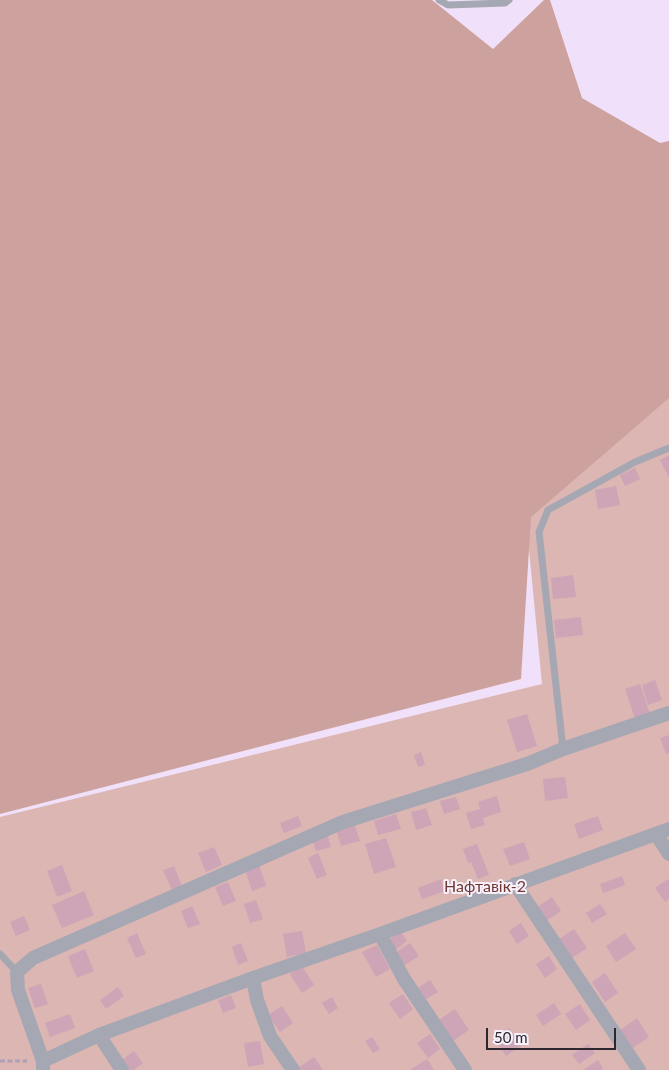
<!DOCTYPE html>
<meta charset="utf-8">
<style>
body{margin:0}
#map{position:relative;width:669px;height:1070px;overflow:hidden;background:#f1e0f9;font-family:Lato,sans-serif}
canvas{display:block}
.scale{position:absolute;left:486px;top:1028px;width:130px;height:22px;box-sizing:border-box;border:2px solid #2d2730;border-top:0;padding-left:6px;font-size:15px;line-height:18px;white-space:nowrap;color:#2d2730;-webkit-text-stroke:4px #f8f1fc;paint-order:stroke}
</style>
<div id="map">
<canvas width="669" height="1070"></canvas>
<div class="scale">50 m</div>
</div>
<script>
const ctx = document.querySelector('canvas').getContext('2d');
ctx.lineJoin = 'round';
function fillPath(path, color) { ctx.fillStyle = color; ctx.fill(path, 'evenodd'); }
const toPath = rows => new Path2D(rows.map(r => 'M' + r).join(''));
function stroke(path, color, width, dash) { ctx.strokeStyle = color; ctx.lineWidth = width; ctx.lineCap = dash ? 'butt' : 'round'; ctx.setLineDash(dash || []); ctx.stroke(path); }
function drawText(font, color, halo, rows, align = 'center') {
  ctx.font = font + ' Lato,sans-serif'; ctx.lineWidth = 4; ctx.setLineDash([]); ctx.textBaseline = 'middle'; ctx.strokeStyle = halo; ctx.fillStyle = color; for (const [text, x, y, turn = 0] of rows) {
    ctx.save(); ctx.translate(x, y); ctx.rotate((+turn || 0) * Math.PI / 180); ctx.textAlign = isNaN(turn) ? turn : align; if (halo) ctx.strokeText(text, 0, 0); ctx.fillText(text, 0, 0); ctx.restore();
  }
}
fillPath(toPath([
 [669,375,669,1070,0,1070,0,817,542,684,524,498]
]), '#dcb6b2');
fillPath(toPath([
 [0,0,432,0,493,49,544,0,550,0,582,98,660,143,669,141,669,398,531,517,521,679,0,814]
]), '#cda29e');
fillPath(toPath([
 [669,455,669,478,660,460],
 [635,468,640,479,625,486,620,475],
 [616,486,620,505,598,509,595,490],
 [573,575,576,597,553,599,551,578],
 [581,617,583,635,556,638,554,620],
 [655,680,662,700,648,705,642,685],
 [640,684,650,714,635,719,625,689],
 [527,714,537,746,517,752,507,720],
 [669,735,669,753,666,754,660,738],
 [421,752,425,765,418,767,414,755],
 [565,777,568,798,545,801,543,779],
 [497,796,501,812,483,818,485,825,471,829,466,813,480,809,478,802],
 [456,797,460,809,444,814,440,801],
 [426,808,432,825,416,830,411,812],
 [396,814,401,829,378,835,374,821],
 [298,816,302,826,284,833,280,823],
 [598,816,603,830,579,839,574,824],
 [354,823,360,841,341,846,336,829],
 [327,834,331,847,316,851,312,839],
 [386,838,396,867,374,874,365,844],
 [524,842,530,859,510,866,503,849],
 [477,844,489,875,478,879,471,862,468,863,463,849],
 [214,847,222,865,206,872,198,853],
 [318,853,327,875,317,879,308,858],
 [258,862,266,886,252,891,244,867],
 [62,865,72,891,57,897,47,871],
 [174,866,182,886,172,890,163,870],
 [622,876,625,885,603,893,600,884],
 [441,879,445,891,422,899,418,888],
 [668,879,669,881,669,899,665,902,655,888],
 [228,882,236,901,223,906,215,887],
 [84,891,94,915,62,928,52,905],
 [552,897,561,911,546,921,537,907],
 [256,900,263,919,250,923,244,904],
 [600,904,607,914,592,923,586,913],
 [192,906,200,924,188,928,181,911],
 [24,916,30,930,16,936,10,922],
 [521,923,529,936,517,944,509,931],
 [574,929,587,948,572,958,559,939],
 [302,931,306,953,287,957,283,934],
 [401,932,407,941,392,952,385,942],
 [137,933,146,954,136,958,127,938],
 [625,933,636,949,616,962,606,946],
 [241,943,248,961,238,965,232,947],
 [410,943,419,956,402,967,394,954],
 [377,945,390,969,376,977,362,952],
 [85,949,94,971,77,978,68,956],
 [549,956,557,969,545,978,536,964],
 [302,966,314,985,302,993,290,974],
 [605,973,618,993,605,1002,592,982],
 [430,980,438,992,426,999,418,988],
 [41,984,48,1004,35,1008,28,988],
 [118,987,124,996,106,1009,100,1000],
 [403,994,413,1009,400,1019,389,1003],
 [231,995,236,1008,223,1013,218,1000],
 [332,997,338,1008,329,1014,322,1003],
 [554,1003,561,1014,543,1026,536,1015],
 [580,1004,590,1020,576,1030,565,1014],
 [282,1006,293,1023,280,1032,268,1015],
 [455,1009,469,1030,453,1041,439,1020],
 [70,1014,75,1028,50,1037,45,1023],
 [637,1018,649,1037,631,1049,619,1031],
 [509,1028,521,1046,506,1056,494,1038],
 [430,1034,440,1049,428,1058,417,1043],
 [372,1037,380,1049,373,1053,365,1041],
 [260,1041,264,1064,248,1067,244,1043],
 [588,1044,595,1053,579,1064,572,1055],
 [134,1051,143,1063,134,1070,130,1070,122,1060],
 [314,1057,323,1070,301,1070,299,1067],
 [427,1059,434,1070,410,1070],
 [598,1060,603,1069,602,1070,583,1070]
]), '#cda5b7');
stroke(toPath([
 [0,1061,27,1061]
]), '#ada0b4', 3, [5, 2.5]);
stroke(toPath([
 [439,0,448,5,505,3,509,0],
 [563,749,539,532,548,510,635,462,669,448],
 [0,954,17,972]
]), '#a5a7b3', 7);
stroke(toPath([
 [656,834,669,854],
 [515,884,639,1070],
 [380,934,404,979,465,1070],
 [253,978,257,1000,270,1036,293,1070],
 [99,1035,122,1070],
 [43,1061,99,1035,253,978,380,934,669,829],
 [43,1070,43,1061,18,990,17,972,33,958,343,822,527,764,563,749,669,713]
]), '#a5a7b3', 14);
drawText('16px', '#703733', '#f8f1fc', [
 ["Нафтавік-2",485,887]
]);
</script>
